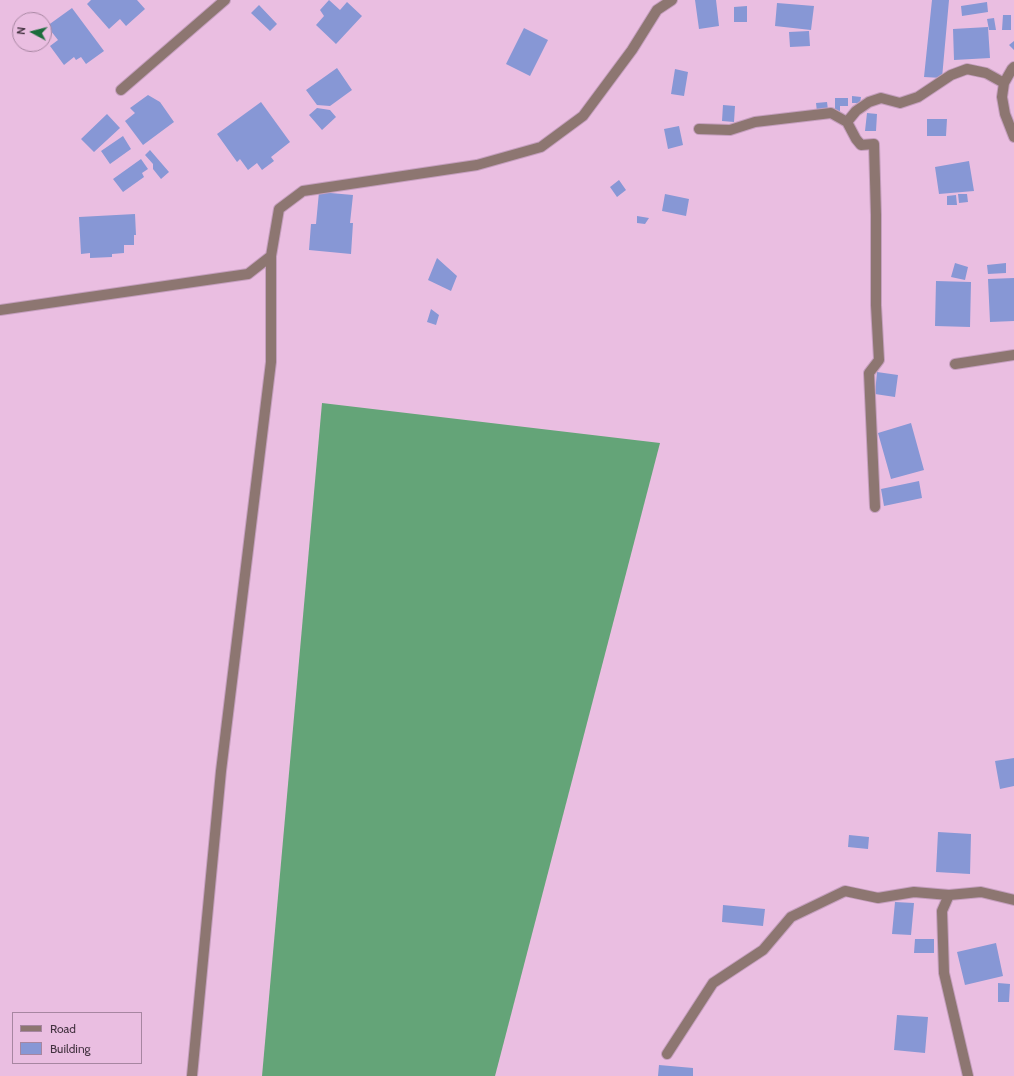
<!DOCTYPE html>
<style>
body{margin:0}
#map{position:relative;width:1014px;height:1076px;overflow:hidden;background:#eabee1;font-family:Cabin,sans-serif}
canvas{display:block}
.legend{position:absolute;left:12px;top:1012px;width:130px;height:52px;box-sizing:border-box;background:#eabee1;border:1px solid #a786a1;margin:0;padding:5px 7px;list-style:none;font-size:12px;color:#433240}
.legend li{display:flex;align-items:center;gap:8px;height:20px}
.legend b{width:20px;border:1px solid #a786a1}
.north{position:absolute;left:12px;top:12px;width:40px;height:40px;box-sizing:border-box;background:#eabee1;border:1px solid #a786a1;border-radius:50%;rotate:277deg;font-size:11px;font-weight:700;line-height:16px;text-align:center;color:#433240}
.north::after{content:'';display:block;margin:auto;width:14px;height:18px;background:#1b6c3c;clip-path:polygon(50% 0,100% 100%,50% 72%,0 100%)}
</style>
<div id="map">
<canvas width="1014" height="1076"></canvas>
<ul class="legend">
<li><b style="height:5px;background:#8d7671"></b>Road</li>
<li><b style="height:11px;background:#8797d5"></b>Building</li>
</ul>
<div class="north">N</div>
</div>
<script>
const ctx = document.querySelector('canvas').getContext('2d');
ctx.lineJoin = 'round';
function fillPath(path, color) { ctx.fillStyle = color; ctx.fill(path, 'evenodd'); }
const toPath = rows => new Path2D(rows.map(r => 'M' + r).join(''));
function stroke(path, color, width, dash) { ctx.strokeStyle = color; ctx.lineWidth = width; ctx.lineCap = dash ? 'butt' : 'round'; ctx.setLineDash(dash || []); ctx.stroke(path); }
fillPath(toPath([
 [322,403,660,443,495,1076,262,1076]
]), '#64a478');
fillPath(toPath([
 [91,0,137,0,145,9,126,26,120,19,109,29,87,4],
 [329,0,340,10,347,2,362,16,336,44,316,25,324,16,320,10],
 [695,0,716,0,719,26,699,29],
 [932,0,949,0,942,78,924,77],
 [987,2,988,12,962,16,961,6],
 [777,3,814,6,811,30,775,26],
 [259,5,277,24,270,31,251,13],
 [747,6,747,22,734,22,734,7],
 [72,8,104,51,86,64,81,57,76,60,74,57,64,65,50,46,58,40,47,26],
 [1003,15,1011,15,1011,30,1002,30],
 [994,18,996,30,989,30,987,19],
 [988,27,990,58,954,60,953,29],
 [524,28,548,40,530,76,506,64],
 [809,31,810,46,790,47,789,32],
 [1014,41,1014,50,1009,45],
 [337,68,352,90,330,106,317,105,306,90],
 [675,69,688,72,684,96,671,94],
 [148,95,160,102,174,122,143,145,125,121,135,113,130,108],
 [852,96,861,97,860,103,852,103],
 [835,98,848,98,848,106,840,106,840,111,835,111],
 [261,102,290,142,271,157,274,161,262,170,257,163,248,170,240,159,237,162,217,134],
 [827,102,828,110,817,112,816,103],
 [723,105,735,106,734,122,722,121],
 [317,108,330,110,336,117,322,130,309,115],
 [867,113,877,114,876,131,865,131],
 [107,114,120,128,94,152,81,139],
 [927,119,947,119,946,136,927,136],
 [679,126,683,145,668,149,664,129],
 [123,136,131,149,110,164,101,151],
 [150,150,169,172,161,179,153,169,153,164,145,155],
 [141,159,148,169,142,173,144,177,123,192,113,179],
 [969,161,974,191,939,194,935,167],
 [619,180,626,190,617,197,610,187],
 [319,192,353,195,350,223,353,223,351,254,309,250,311,224,316,224],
 [665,194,689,199,686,216,662,211],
 [958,194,967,194,968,202,959,203],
 [956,195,957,205,947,205,947,196],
 [135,214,136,235,134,235,134,245,124,245,124,253,112,254,112,257,90,258,90,253,81,254,79,217],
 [637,216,649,218,645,224,637,223],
 [437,258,457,276,451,291,428,280],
 [955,263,968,267,965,280,951,277],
 [1006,263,1006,273,988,274,987,265],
 [1014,278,1014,321,990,322,988,279],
 [936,281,971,282,970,327,935,326],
 [431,309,439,315,436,325,427,322],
 [877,372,898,375,895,397,875,394],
 [911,423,924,470,891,479,878,433],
 [919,481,922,498,884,506,881,489],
 [1014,758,1014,786,1000,789,995,761],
 [938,832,971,834,970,874,936,872],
 [849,835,869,837,868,849,848,847],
 [895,902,914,903,911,935,892,934],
 [723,905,765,909,763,926,722,922],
 [915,939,934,939,934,953,914,953],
 [996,943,1003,976,965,985,957,952],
 [998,983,1010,984,1009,1002,998,1002],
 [897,1015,928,1017,925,1053,894,1050],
 [659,1065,693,1068,693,1076,658,1076]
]), '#8797d5');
const minor = toPath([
 [1014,67,1012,69,1004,83,1002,97,1005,114,1014,137],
 [121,90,225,0],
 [699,129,730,130,755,122,831,113,847,122],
 [0,310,248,274,271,256],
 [955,364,1014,355],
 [875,507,869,373,879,360,876,305,876,215,874,144,861,145,856,139,847,122,856,111,869,102,881,98,900,103,918,97,951,75,967,69,986,73,1004,83],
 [667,1054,713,983,763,950,791,917,845,891,878,898,914,892,949,895],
 [192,1076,221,771,271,362,271,256,279,209,303,191,477,165,541,147,583,116,632,50,657,10,672,0],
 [968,1076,944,973,942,911,949,895,981,892,1014,900]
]);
stroke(minor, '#c59fbe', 12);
stroke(minor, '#8d7671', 10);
</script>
